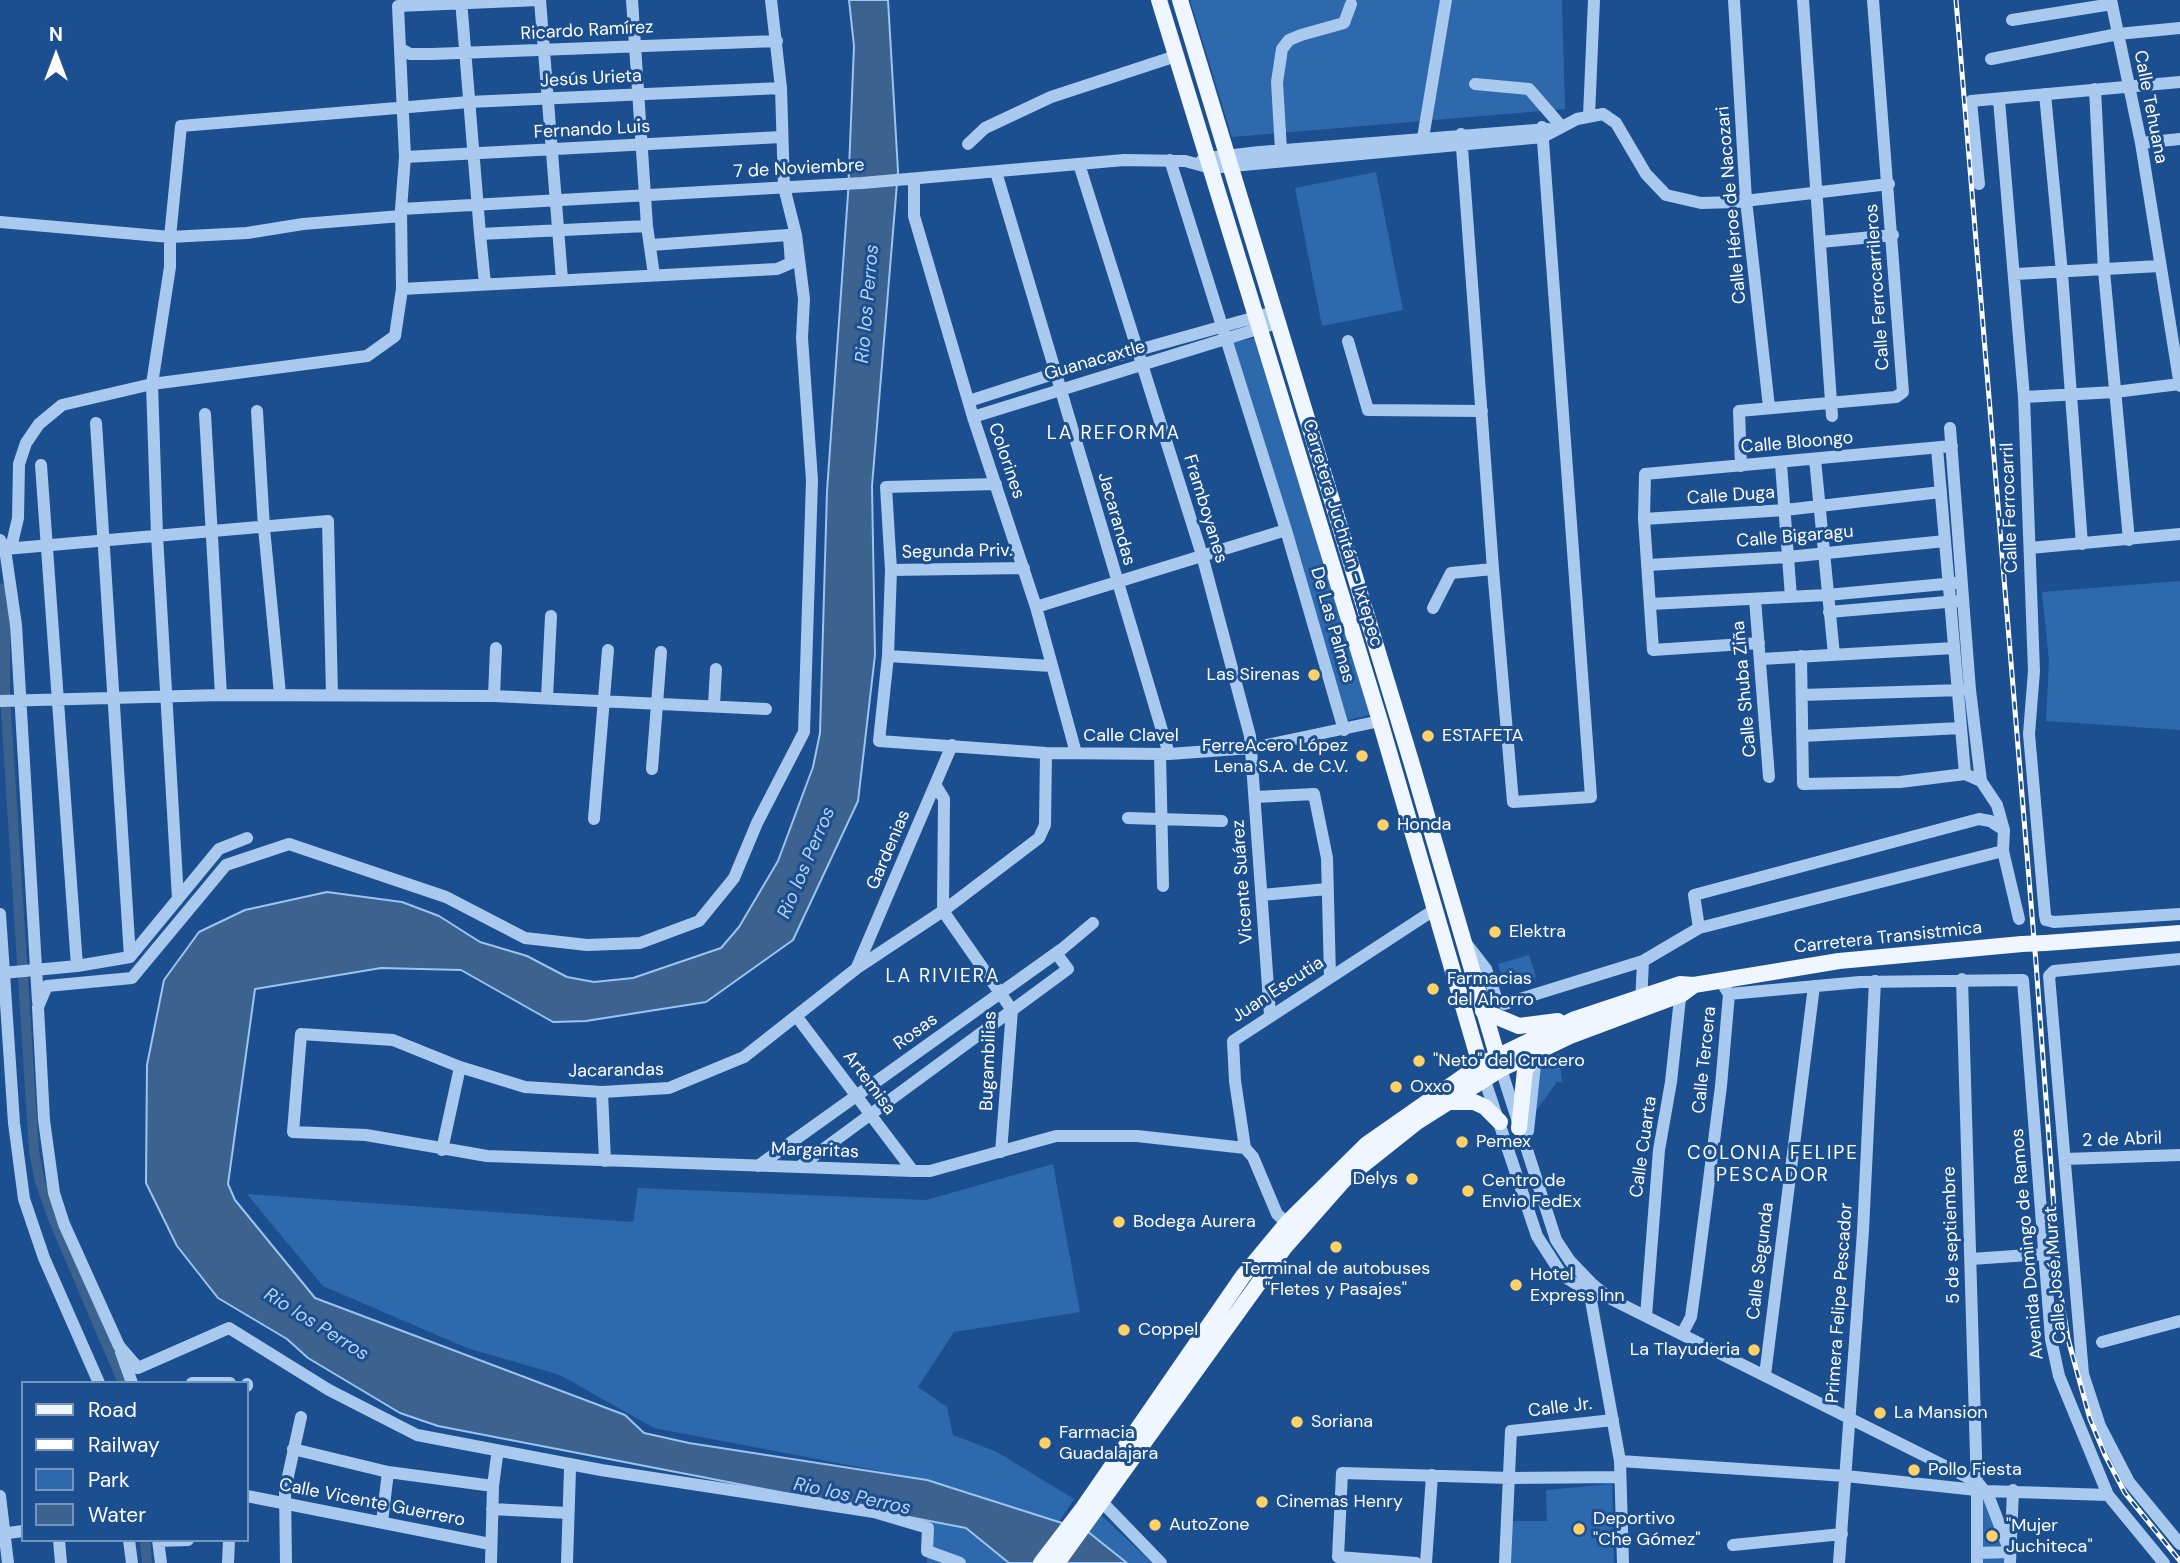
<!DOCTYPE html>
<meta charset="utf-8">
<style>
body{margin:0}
#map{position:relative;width:2180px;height:1563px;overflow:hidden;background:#1b4f8f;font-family:"DM Sans",sans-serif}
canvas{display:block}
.legend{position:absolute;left:21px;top:1381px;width:228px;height:161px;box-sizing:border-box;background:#1b4f8f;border:2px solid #7695bc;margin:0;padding:9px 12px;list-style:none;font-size:21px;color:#fff}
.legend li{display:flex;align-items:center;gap:14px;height:35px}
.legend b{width:35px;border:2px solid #7695bc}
.north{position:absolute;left:21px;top:21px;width:70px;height:70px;-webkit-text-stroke:5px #1b4f8f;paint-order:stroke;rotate:0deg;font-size:19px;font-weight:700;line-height:28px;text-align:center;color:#fff}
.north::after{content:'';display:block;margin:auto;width:24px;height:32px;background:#fff;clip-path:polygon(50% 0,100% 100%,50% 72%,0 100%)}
</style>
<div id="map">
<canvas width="2180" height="1563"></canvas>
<ul class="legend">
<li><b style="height:9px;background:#f0f6ff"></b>Road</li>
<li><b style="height:9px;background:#fff"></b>Railway</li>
<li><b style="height:19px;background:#2e69ad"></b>Park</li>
<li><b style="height:19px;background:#3c6290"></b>Water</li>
</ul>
<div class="north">N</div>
</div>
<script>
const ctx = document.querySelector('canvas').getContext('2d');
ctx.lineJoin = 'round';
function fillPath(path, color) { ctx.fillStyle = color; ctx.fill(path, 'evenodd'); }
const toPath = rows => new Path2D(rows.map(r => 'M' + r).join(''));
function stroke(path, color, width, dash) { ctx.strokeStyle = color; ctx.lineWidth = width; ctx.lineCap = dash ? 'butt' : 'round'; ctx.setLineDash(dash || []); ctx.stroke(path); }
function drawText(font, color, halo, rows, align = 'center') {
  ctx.font = font + ' "DM Sans",sans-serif'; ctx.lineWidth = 6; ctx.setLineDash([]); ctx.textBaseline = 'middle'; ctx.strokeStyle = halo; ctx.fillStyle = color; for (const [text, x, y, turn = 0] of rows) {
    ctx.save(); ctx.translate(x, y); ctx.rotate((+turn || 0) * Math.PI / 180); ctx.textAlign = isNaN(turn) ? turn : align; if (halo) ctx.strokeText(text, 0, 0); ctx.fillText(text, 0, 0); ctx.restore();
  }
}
fillPath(toPath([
 [1190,0,1562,0,1565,109,1232,137],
 [1376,172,1403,310,1322,326,1295,188],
 [1256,338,1373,714,1344,721,1233,342],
 [2180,581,2180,730,2046,721,2049,661,2042,592],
 [1529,955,1536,977,1505,987,1498,964],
 [1559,1053,1562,1082,1557,1082,1530,1119,1536,1067],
 [1053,1164,1080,1312,954,1332,918,1387,947,1407,953,1435,997,1452,1074,1499,1059,1522,1086,1532,1101,1515,1152,1563,927,1563,928,1528,874,1512,626,1463,987,1498,927,1480,654,1428,560,1375,467,1348,323,1286,247,1194,633,1222,638,1188,926,1200],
 [1977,1482,2010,1563,1977,1563],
 [1612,1484,1614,1563,1510,1563,1512,1521,1547,1521,1546,1490]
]), '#2e69ad');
const water = toPath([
 [849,0,888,0,898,171,872,486,875,655,858,801,793,940,706,1002,586,1021,553,1022,461,970,381,968,255,989,228,1184,235,1200,315,1298,625,1415,644,1433,689,1443,927,1480,1087,1531,1127,1563,1009,1563,966,1528,438,1426,400,1413,308,1358,287,1339,218,1298,177,1246,146,1183,147,1065,164,980,199,932,245,910,327,892,402,902,439,916,480,942,527,956,567,977,594,982,633,978,721,948,739,927,778,861,813,767,820,733,827,491,848,194,854,46,849,0]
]);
fillPath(water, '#3c6290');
stroke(water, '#9cc4f0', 2);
stroke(toPath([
 [0,588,5,604,5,695,34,1151,40,1182,54,1221,123,1383],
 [145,1540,147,1563]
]), '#3c6290', 10);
stroke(toPath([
 [461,0,480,234],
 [540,0,562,279],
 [632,0,647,226,654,275],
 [771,0,781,88,784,187,796,235,804,299,802,338,812,480,804,732,757,823,734,878,699,921,640,943,587,945,525,938,446,897,289,844,226,865,132,978,47,986,38,1007,44,1120,54,1193,64,1224,119,1346,138,1368,229,1328,329,1390,417,1435,601,1470,874,1512,928,1528,927,1551,960,1563],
 [1734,0,1746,200,1769,407],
 [1803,0,1832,416],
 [2111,0,2141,143,2180,386],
 [2012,20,2112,4],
 [401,49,410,54,432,54,777,41],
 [1991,59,2118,34,2180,28],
 [1475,84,1529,89,1561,126],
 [2095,89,2104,271,2129,540],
 [2045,94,2062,273,2082,544],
 [1999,100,2024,397,2034,671,2029,734,2045,915,2046,920,2054,922,2180,914],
 [1589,116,1594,0],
 [1461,134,1493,569,1513,802,1591,797,1542,127],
 [2141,143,2180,139],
 [968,144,985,128,1051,97,1176,56],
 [1422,144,1446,0],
 [1281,150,1277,82,1282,49,1289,40,1301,35,1344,23,1351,4],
 [405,157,781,137],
 [1170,160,1286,530,1344,730],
 [1201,161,1207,158,1260,152,1548,129],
 [1079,164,1202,555,1250,736,1270,1015],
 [996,172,1169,754],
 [914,179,914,216,973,417,1036,607,1076,753],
 [1979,184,1971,101,2180,82],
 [401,209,862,183,1124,160,1185,161,1211,168,1543,137,1577,119,1603,114,1616,123,1646,174,1666,195,1701,203,1736,202,1889,184],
 [0,222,170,237,247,233,303,224,401,216],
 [1821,242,1893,235],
 [651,245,788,235],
 [2016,274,2159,266],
 [485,284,480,234,647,226],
 [402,289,777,269,791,263,789,237],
 [1348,341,1368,410,1482,411],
 [2024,397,2115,392,2180,384],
 [969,401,1056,373,1274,312],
 [257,411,264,528,280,694],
 [205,414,221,695],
 [973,417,1277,323],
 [96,423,130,957],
 [1950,428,1970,690,1981,781],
 [1937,448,1965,774],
 [1815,459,1834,655],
 [1781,464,1791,597],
 [41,465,77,966],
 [1741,466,1739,411,1896,397,1903,392,1873,0],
 [996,484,886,487,891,570,888,656,879,741,1046,753,1169,754,1252,748,1380,721],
 [1644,519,1785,510,1941,492],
 [0,540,5,549,16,625,38,1002],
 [11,548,18,518,19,464,26,443,39,424,62,405,152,384,367,356,395,336,402,289,401,209,405,157,398,6,539,0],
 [2030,548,2180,534],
 [5,549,328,521,332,695],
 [1648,565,1788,557,1945,541],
 [891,570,1024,568],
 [1755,599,1769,777],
 [1650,604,1827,595,1955,583],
 [1036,607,1286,530],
 [1433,608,1451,573,1493,569],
 [1829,612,1958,601],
 [1759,643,1653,650,1644,519,1645,474,1952,446],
 [888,656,1051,666],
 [1801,656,1803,784,1900,782,1965,774,1981,781,1997,805,2004,830,2003,851,2019,919],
 [1761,659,1954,648],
 [1802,695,1962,690],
 [494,696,496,648],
 [547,698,551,616],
 [0,701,221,695,494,696,766,709],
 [714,705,716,669],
 [1802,736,1961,728],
 [1046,753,1045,825,1039,838,943,911,857,968,744,1057,669,1088,602,1092,525,1087,460,1067,393,1040,301,1034,293,1132,366,1135,487,1156,913,1171,930,1171,1056,1136,1137,1136,1245,1148,1253,1157,1277,1214,1287,1223],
 [1160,755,1163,886],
 [652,769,661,652],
 [936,786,944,799,943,911,1012,1010,1001,1152],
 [1255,797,1314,794,1327,858,1330,977],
 [1128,818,1222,821],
 [594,819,608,650],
 [1262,895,1327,889],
 [178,899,157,535,152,384,170,267,170,237,181,126,469,102,781,88],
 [0,914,14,1123,24,1199,44,1258,99,1383],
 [1699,928,1694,895,1979,819,1990,821,2004,830],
 [1465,942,1486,969,1497,1000,1504,1004,1643,961],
 [2180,959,2054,971,2049,976,2083,1374,2100,1426,2129,1482,2180,1544],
 [857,967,952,745],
 [3,973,77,966,130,957,219,849,247,838],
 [1962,979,1977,1489],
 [1720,980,1729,994,1860,982,2023,980,2051,1339,2059,1376,2108,1495,2164,1563],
 [1641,1003,1643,961,1699,928,2003,851],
 [797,1017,913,1171],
 [1501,1069,1556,1240,1570,1261,1592,1284,1609,1298,1977,1482,1988,1495,2010,1552],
 [1484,1078,1537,1236,1562,1275,1595,1296],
 [602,1092,605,1161],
 [1528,1131,1535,1065,1542,1057],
 [1245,1148,1235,1081,1233,1041,1434,910],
 [442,1150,460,1067],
 [2065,1159,2180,1155],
 [758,1166,1062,949,1093,923],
 [799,1167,1068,969,1056,953],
 [1971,1259,2043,1254],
 [1592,1284,1590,1295,1620,1461,1623,1563],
 [1646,1316,1659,1150,1671,1082,1681,989],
 [1682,1334,1691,1317,1697,1274,1721,1086,1729,994],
 [2102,1342,2180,1321],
 [121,1352,132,1383],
 [1765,1375,1814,986],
 [192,1383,230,1383],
 [247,1384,247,1386],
 [293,1449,388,1472,493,1486,491,1563],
 [1620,1461,1846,1476,1986,1491,2108,1495],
 [493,1486,497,1456],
 [1972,1486,1977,1489,1977,1563],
 [0,1496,8,1563],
 [247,1496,490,1544],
 [1101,1501,1161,1563],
 [492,1509,568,1513],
 [382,1522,388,1472],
 [0,1534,23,1531],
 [59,1540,61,1563],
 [129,1540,132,1563],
 [158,1540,161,1563],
 [158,1541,188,1540],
 [1733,1545,1842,1534],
 [1977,1553,2010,1552],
 [228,1563,229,1540],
 [286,1563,285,1490,301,1417],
 [567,1563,570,1469],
 [1416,1563,1338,1557,1342,1473,1510,1478,1620,1477],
 [1426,1563,1432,1475],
 [1505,1563,1511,1431,1613,1420],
 [1839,1563,1863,1231,1875,981],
 [2010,1563,2013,1490]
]), '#a9c9ee', 12);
stroke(toPath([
 [1159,0,1380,721,1484,1078],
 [1180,0,1411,761,1501,1069],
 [2045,943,2180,933],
 [1483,1011,1519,1026,1558,1021],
 [1449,1102,1474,1102,1485,1107,1500,1122],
 [1519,1128,1525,1070,1537,1054],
 [1041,1563,1083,1508,1243,1276,1287,1223,1367,1144,1480,1065,1575,1019,1680,984,1694,985,1839,961,2022,944],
 [1057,1563,1284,1248,1344,1180,1417,1122,1501,1069,1570,1036,1682,994,1694,985]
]), '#f0f6ff', 16);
const rail = toPath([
 [1956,0,2036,963,2060,1290,2068,1339,2090,1419,2105,1455,2125,1493,2180,1561]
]);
stroke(rail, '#fff', 5);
stroke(rail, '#1b4f8f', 2.5, [8]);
stroke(toPath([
 [2022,944,2045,943]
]), '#f0f6ff', 16);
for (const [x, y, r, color] of [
 [1314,675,7,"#ffd166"],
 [1428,736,7,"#ffd166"],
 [1362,756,7,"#ffd166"],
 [1383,825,7,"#ffd166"],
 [1495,932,7,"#ffd166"],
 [1433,989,7,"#ffd166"],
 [1419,1061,7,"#ffd166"],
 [1396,1087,7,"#ffd166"],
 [1462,1142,7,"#ffd166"],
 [1412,1179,7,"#ffd166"],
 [1468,1191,7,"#ffd166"],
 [1119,1222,7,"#ffd166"],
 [1336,1247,7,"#ffd166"],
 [1516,1285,7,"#ffd166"],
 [1124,1330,7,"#ffd166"],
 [1754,1350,7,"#ffd166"],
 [1880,1413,7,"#ffd166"],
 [1297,1422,7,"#ffd166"],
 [1045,1443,7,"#ffd166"],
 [1914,1470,7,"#ffd166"],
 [1262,1502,7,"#ffd166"],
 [1155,1525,7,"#ffd166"],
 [1579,1529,7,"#ffd166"],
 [1992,1536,7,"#ffd166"]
]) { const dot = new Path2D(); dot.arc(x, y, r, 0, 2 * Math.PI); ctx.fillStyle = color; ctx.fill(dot); stroke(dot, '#1b4f8f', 2.5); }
drawText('18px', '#fff', '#1b4f8f', [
 ["Ricardo Ramírez",587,31,-3],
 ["Jesús Urieta",591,79,-3],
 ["Calle Tehuana",2150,107,79],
 ["Fernando Luis",592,130,-3],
 ["7 de Noviembre",799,169,-3],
 ["Calle Héroe de Nacozari",1732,205,-95],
 ["Calle Ferrocarrileros",1878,287,-94],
 ["Guanacaxtle",1095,361,-16],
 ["Calle Bloongo",1797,443,-5],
 ["Colorines",1006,461,71],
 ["Calle Duga",1731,496,-4],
 ["Calle Ferrocarril",2010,508,-92],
 ["Framboyanes",1205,509,73],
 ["Jacarandas",1116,519,74],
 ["Carretera Juchitán - Ixtepec",1342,533,73],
 ["Calle Bigaragu",1795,537,-5],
 ["Segunda Priv.",957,552,-1],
 ["De Las Palmas",1332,625,74],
 ["Calle Shuba Ziña",1745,689,-95],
 ["Calle Clavel",1131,736],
 ["Gardenias",889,850,-67],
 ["Vicente Suárez",1243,882,-94],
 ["Carretera Transistmica",1888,938,-6],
 ["Juan Escutia",1278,990,-33],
 ["Rosas",916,1032,-36],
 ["Calle Tercera",1705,1060,-84],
 ["Bugambilias",989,1061,-88],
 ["Jacarandas",616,1071,-1],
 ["Artemisa",869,1083,53],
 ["2 de Abril",2122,1140,-2],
 ["Calle Cuarta",1644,1147,-82],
 ["Margaritas",815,1151,2],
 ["5 de septiembre",1952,1235,-92],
 ["Avenida Domingo de Ramos",2028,1244,-95],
 ["Calle Segunda",1761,1261,-83],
 ["Calle José Murat",2056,1275,-94],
 ["Primera Felipe Pescador",1840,1303,-86],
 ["Calle Jr.",1560,1408,-7],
 ["Calle Vicente Guerrero",372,1503,11]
]);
drawText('18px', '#fff', '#1b4f8f', [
 ["Las Sirenas",1300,675,"right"],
 ["ESTAFETA",1442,736],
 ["FerreAcero López",1348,746,"right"],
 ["Lena S.A. de C.V.",1348,767,"right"],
 ["Honda",1397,825],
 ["Elektra",1509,932],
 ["Farmacias",1447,979],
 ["del Ahorro",1447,1000],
 ["\"Neto\" del Crucero",1433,1061],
 ["Oxxo",1410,1087],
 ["Pemex",1476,1142],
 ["Delys",1398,1179,"right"],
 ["Centro de",1482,1181],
 ["Envio FedEx",1482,1202],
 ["Bodega Aurera",1133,1222],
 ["Terminal de autobuses",1336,1269,"center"],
 ["\"Fletes y Pasajes\"",1336,1290,"center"],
 ["Hotel",1530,1275],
 ["Express Inn",1530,1296],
 ["Coppel",1138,1330],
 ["La Tlayuderia",1740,1350,"right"],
 ["La Mansion",1894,1413],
 ["Soriana",1311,1422],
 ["Farmacia",1059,1433],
 ["Guadalajara",1059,1454],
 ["Pollo Fiesta",1928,1470],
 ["Cinemas Henry",1276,1502],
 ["Deportivo",1593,1519],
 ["\"Che Gómez\"",1593,1540],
 ["AutoZone",1169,1525],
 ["\"Mujer",2006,1526],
 ["Juchiteca\"",2006,1547]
], 'left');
drawText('italic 19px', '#b5d3f5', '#1b4f8f', [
 ["Rio los Perros",868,304,-85],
 ["Rio los Perros",807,863,-67],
 ["Rio los Perros",316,1325,32],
 ["Rio los Perros",852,1497,12]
]);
ctx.letterSpacing = '2px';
drawText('19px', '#fff', '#1b4f8f', [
 ["LA REFORMA",1114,434],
 ["LA RIVIERA",943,977],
 ["COLONIA FELIPE",1773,1154],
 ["PESCADOR",1773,1176]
]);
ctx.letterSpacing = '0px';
</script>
